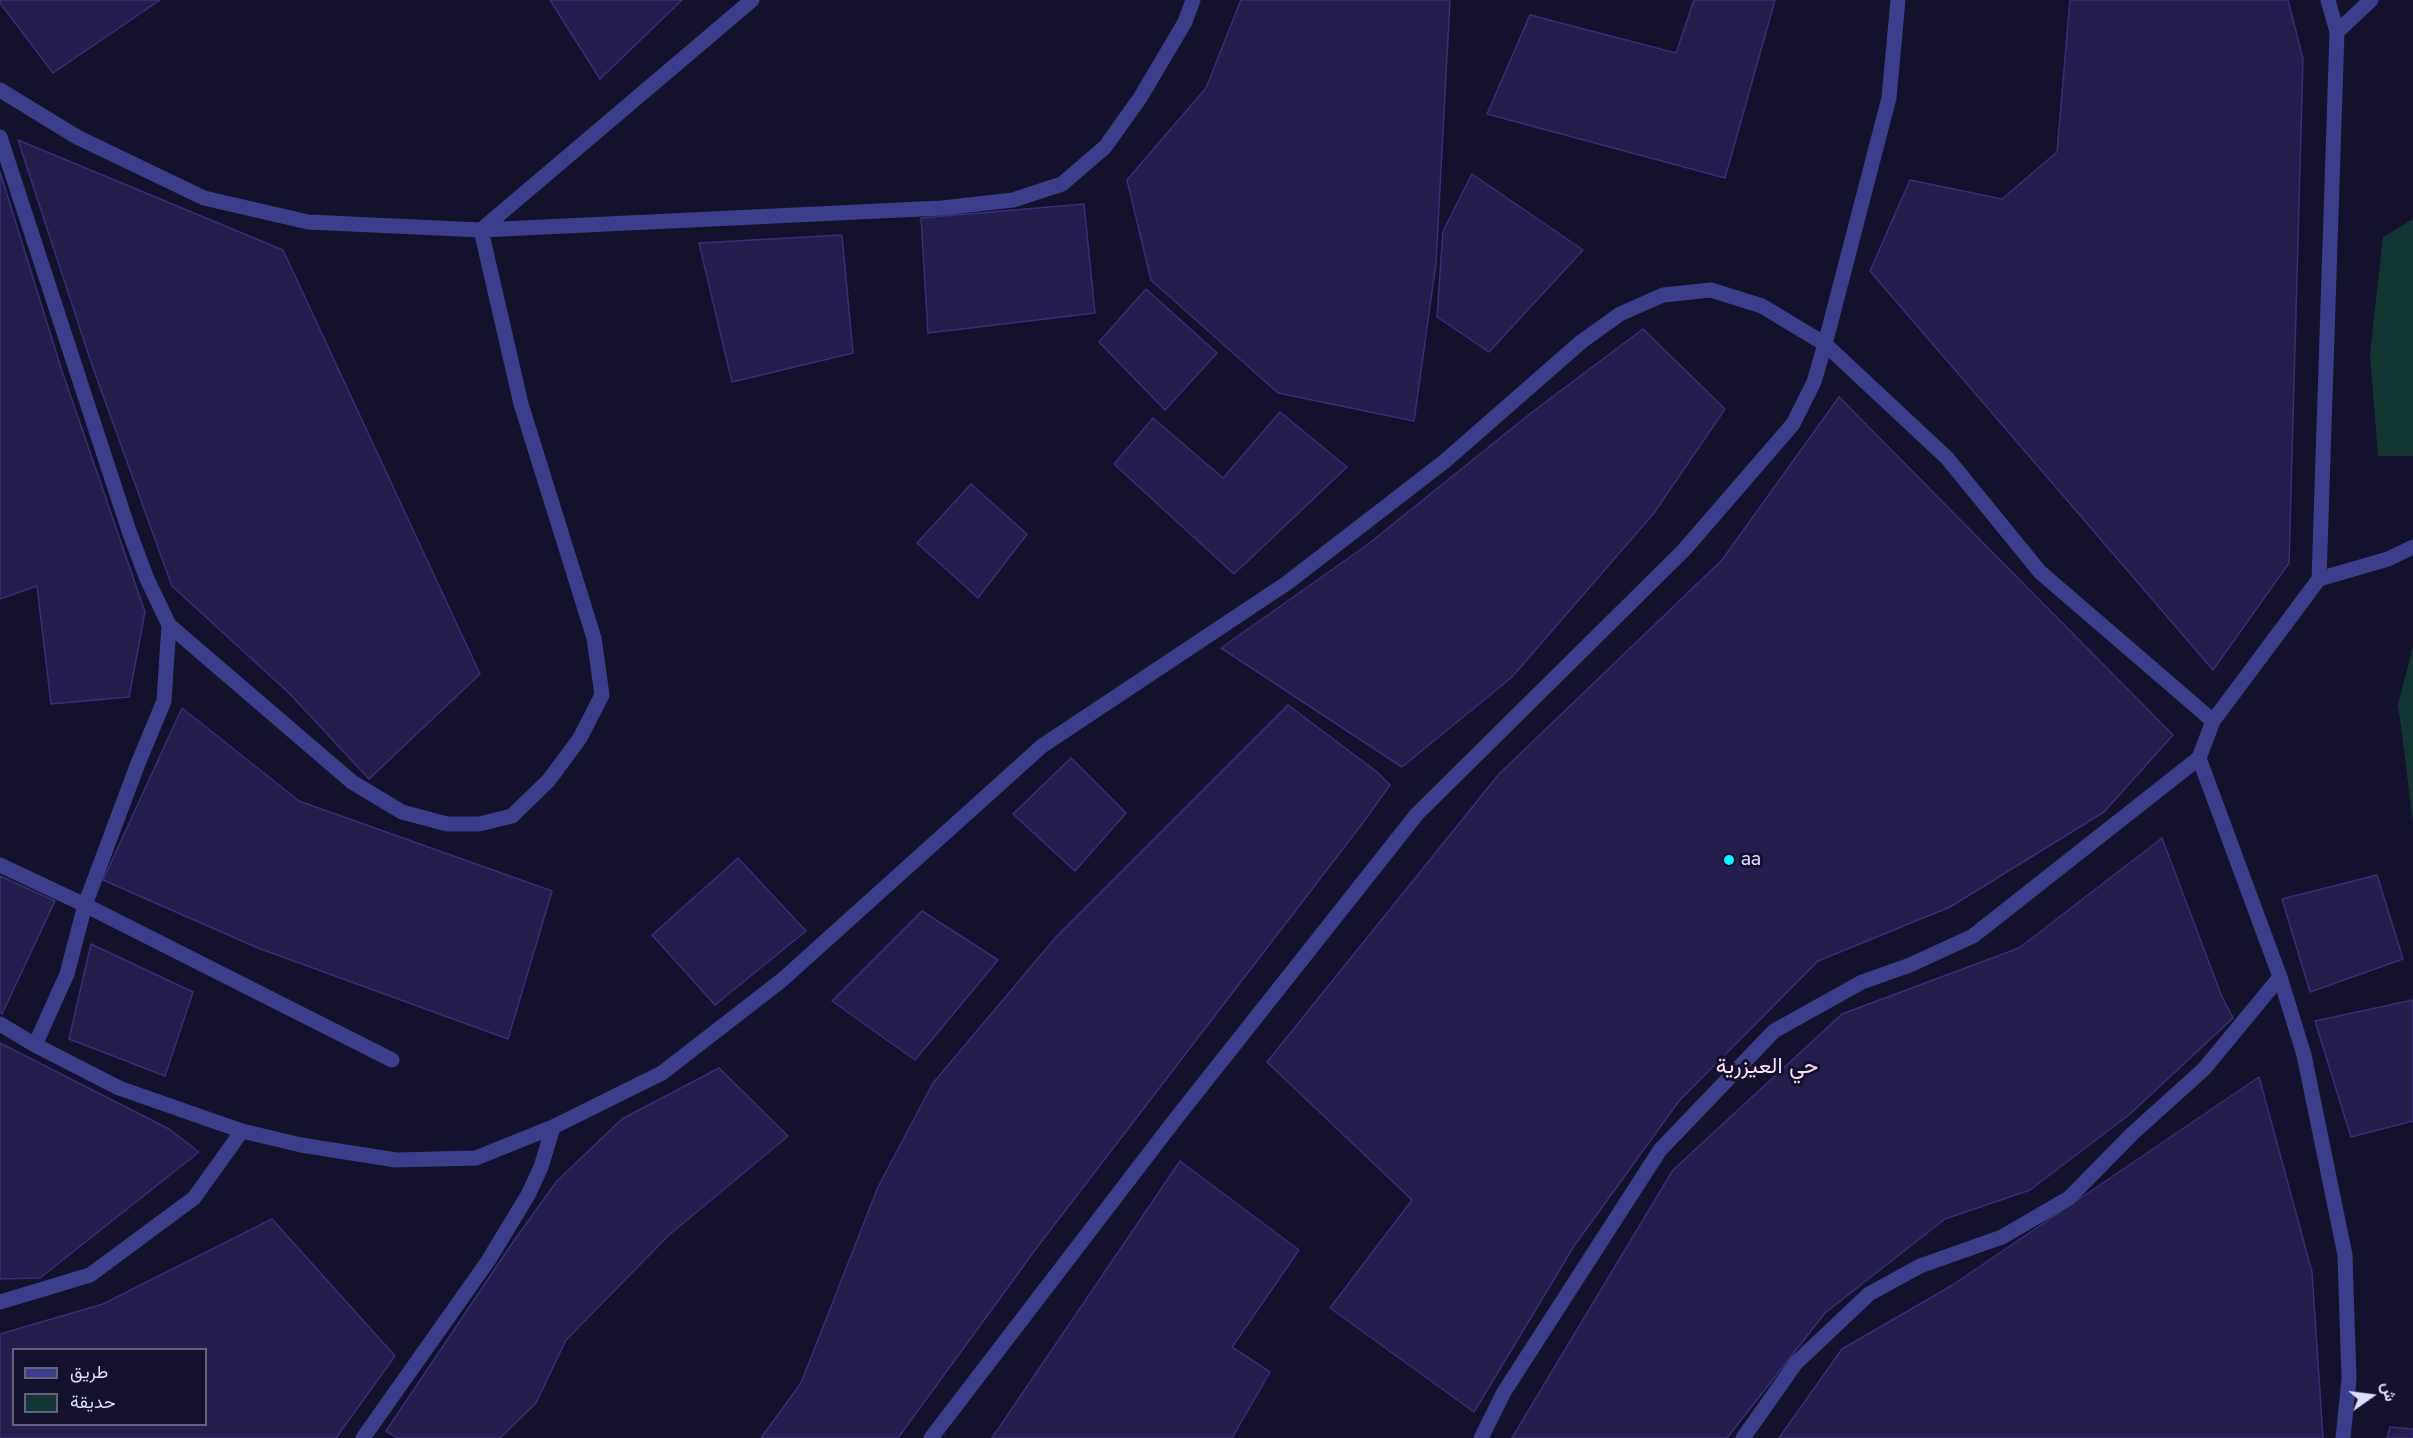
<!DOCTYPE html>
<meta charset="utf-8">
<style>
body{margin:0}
#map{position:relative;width:2413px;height:1438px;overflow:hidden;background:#14112c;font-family:Jost,Vazirmatn,sans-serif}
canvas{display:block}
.legend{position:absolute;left:12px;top:1348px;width:195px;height:78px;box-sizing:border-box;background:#14112c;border:2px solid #656280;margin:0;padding:8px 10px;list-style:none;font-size:18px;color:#dedcff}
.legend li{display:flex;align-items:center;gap:12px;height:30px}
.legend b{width:30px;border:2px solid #656280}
.north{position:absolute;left:2341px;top:1366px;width:60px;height:60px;-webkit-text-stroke:4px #14112c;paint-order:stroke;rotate:76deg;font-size:16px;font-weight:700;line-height:24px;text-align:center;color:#dedcff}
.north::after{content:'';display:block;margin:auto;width:21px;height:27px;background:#dedcff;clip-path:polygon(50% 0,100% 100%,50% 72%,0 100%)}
</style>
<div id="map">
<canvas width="2413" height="1438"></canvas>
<ul class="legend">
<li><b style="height:8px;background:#3c3e8b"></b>طريق</li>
<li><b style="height:16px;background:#143633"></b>حديقة</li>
</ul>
<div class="north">ش</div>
</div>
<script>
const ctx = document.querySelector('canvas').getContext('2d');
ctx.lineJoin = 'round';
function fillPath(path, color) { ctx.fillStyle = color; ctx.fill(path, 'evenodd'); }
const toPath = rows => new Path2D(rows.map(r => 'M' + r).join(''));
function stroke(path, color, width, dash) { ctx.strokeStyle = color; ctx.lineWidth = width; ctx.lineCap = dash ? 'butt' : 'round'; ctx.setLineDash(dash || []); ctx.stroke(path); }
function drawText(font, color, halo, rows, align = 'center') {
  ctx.font = font + ' Jost,Vazirmatn,sans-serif'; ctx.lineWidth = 6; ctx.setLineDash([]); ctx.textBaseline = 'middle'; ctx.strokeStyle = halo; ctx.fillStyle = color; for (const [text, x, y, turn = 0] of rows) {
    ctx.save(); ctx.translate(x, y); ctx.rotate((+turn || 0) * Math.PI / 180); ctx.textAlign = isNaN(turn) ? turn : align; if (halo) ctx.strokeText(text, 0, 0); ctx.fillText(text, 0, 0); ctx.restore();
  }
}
fillPath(toPath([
 [2413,219,2413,456,2378,456,2370,354,2383,237],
 [2413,647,2413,822,2398,704]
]), '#143633');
const building = toPath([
 [0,0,160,0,53,73,0,3,0,0],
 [550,0,682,0,600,79,550,0],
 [1241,0,1450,0,1436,263,1414,421,1278,393,1151,280,1127,180,1206,88,1241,0],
 [1694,0,1775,0,1725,178,1487,114,1530,15,1676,53,1694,0],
 [2070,0,2288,0,2303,59,2289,563,2213,670,1870,271,1910,180,2002,199,2057,152,2070,0],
 [18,140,283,250,480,674,369,779,289,693,172,586,92,365,18,140],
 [0,172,61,368,145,612,129,697,51,704,37,586,0,599,0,172],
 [1472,174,1583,250,1489,352,1437,317,1443,231,1472,174],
 [1084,204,1095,313,928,333,921,218,1084,204],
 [842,235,853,353,732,382,699,243,842,235],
 [1146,289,1217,353,1165,410,1099,342,1146,289],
 [1643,329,1725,409,1654,513,1512,677,1402,767,1221,648,1367,545,1531,413,1643,329],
 [1839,397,2173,735,2104,812,1950,907,1818,961,1679,1101,1574,1246,1474,1412,1330,1308,1412,1200,1267,1062,1499,774,1722,560,1839,397],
 [1280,412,1347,467,1234,574,1114,464,1153,418,1223,478,1280,412],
 [971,484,1027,534,978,598,917,543,971,484],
 [1288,705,1377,772,1390,785,1362,824,1038,1246,898,1438,761,1438,801,1383,878,1187,933,1083,1056,937,1288,705],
 [182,708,299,801,552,891,508,1039,258,948,103,880,182,708],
 [1071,758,1126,813,1075,871,1013,814,1071,758],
 [2162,838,2222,997,2233,1018,2130,1114,2030,1190,1945,1219,1825,1313,1727,1438,1512,1438,1673,1170,1842,1014,2019,948,2162,838],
 [738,858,806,931,715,1005,652,935,738,858],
 [2377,875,2403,959,2310,992,2282,899,2377,875],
 [0,876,55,901,2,1014,0,1012,0,876],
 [922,911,998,960,915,1060,832,1001,922,911],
 [91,944,193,992,165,1076,69,1039,91,944],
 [2413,1000,2413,1121,2351,1137,2315,1021,2413,1000],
 [0,1043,169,1129,199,1152,40,1278,0,1279,0,1043],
 [719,1068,788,1136,669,1235,566,1340,536,1403,500,1438,398,1438,386,1431,513,1242,557,1181,622,1119,719,1068],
 [2259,1077,2312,1272,2323,1438,1779,1438,1842,1349,1951,1286,2259,1077],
 [1180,1161,1299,1250,1232,1347,1270,1372,1232,1438,992,1438,1180,1161],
 [272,1219,395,1356,336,1438,0,1438,0,1334,103,1304,272,1219],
 [14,1350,206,1350,206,1424,14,1424,14,1350],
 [2390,1427,2413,1429,2413,1438,2387,1438,2390,1427]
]);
fillPath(building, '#241d4d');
stroke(building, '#392f79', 1.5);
stroke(toPath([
 [2337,32,2371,0],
 [0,90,77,137,204,198,308,222,481,230,752,0],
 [0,137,129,531,147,579,169,625,352,782,402,812,447,824,479,824,512,816,549,780,580,738,602,695,594,638,521,404,481,230,942,208,1013,200,1062,184,1105,147,1140,98,1185,22,1193,0],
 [2319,579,2388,559,2413,547],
 [2199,758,2280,977,2304,1055,2345,1255,2349,1379,2343,1438],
 [0,865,85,905,392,1060],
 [35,1045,67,974,85,905,137,766,164,701,169,625],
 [0,1302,90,1275,194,1198,242,1131],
 [363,1438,488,1261,528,1195,541,1167,553,1127],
 [931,1438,1174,1121,1417,814,1684,550,1793,424,1814,382,1825,344,1889,98,1898,0],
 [1481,1438,1504,1392,1660,1150,1774,1031,1862,982,1910,965,1973,936,2199,758,2213,721],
 [1743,1438,1796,1363,1869,1294,1920,1266,2002,1237,2069,1198,2133,1133,2204,1069,2280,977]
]), '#3c3e8b', 15);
stroke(toPath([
 [0,1024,35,1045,119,1088,242,1131,301,1145,396,1160,476,1158,553,1127,662,1073,782,980,1042,746,1287,583,1445,461,1581,342,1620,314,1663,295,1711,290,1762,306,1825,344,1947,458,2040,572,2213,721,2319,579,2337,32,2328,0]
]), '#3c3e8b', 15);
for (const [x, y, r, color] of [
 [1729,860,6,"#08f6ff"]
]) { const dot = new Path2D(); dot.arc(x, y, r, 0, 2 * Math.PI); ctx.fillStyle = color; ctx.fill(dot); stroke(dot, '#14112c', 2); }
drawText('21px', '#dedcff', '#14112c', [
 ["aa",1741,860]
], 'left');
drawText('22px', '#ffdef5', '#14112c', [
 ["حي العيزرية",1767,1068]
]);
</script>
